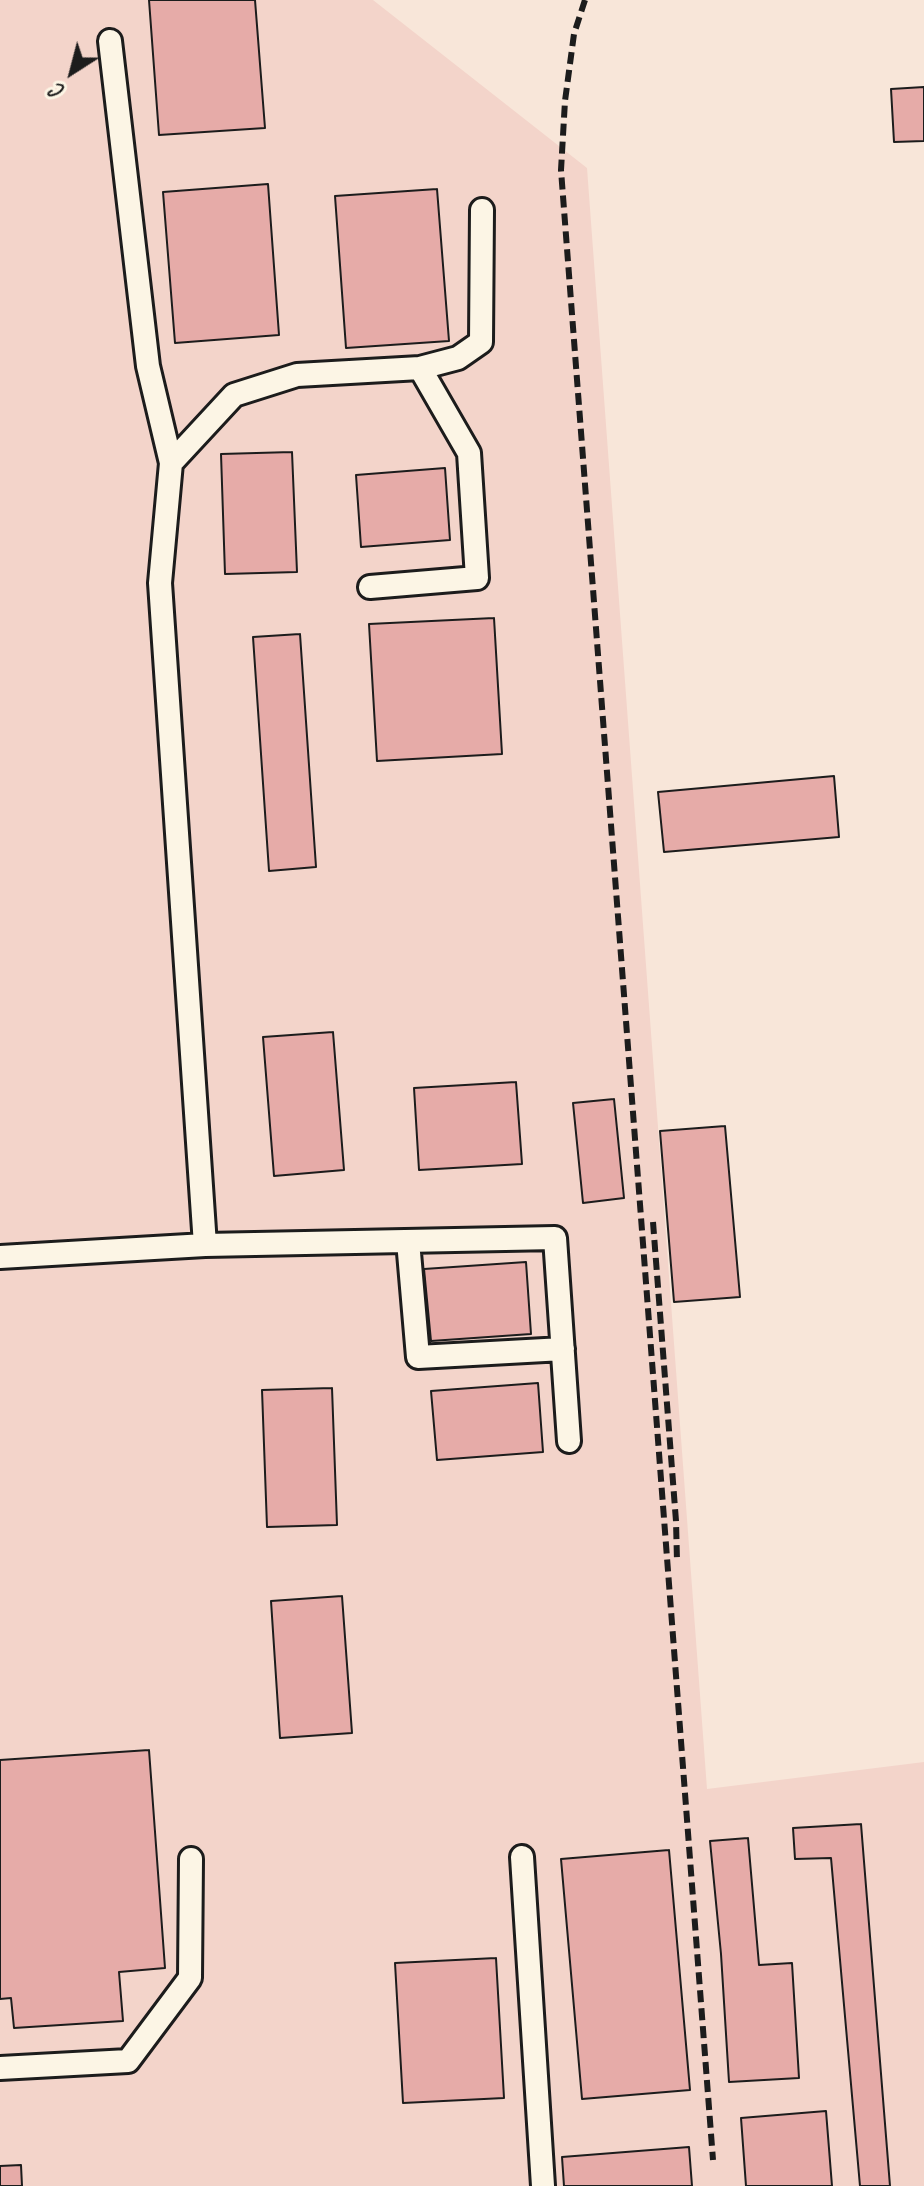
<!DOCTYPE html>
<meta charset="utf-8">
<style>
body{margin:0}
#map{position:relative;width:924px;height:2186px;overflow:hidden;background:#f8e6d9;font-family:Caveat,sans-serif}
canvas{display:block}
.north{position:absolute;left:32px;top:32px;width:80px;height:80px;-webkit-text-stroke:6px #fcf5e5;paint-order:stroke;rotate:216deg;font-size:22px;font-weight:700;line-height:32px;text-align:center;color:#1c1c1c}
.north::after{content:'';display:block;margin:auto;width:28px;height:36px;background:#1c1c1c;clip-path:polygon(50% 0,100% 100%,50% 72%,0 100%)}
</style>
<div id="map">
<canvas width="924" height="2186"></canvas>
<div class="north">С</div>
</div>
<script>
const ctx = document.querySelector('canvas').getContext('2d');
ctx.lineJoin = 'round';
function fillPath(path, color) { ctx.fillStyle = color; ctx.fill(path, 'evenodd'); }
const toPath = rows => new Path2D(rows.map(r => 'M' + r).join(''));
function stroke(path, color, width, dash) { ctx.strokeStyle = color; ctx.lineWidth = width; ctx.lineCap = dash ? 'butt' : 'round'; ctx.setLineDash(dash || []); ctx.stroke(path); }
fillPath(toPath([
 [0,0,373,0,587,168,707,1789,924,1762,924,2186,0,2186]
]), '#f3d4ca');
const building = toPath([
 [149,0,255,0,265,128,159,135,149,0],
 [924,87,924,141,894,142,891,89,924,87],
 [268,184,279,335,175,343,163,192,268,184],
 [437,189,449,341,346,348,335,196,437,189],
 [292,452,297,572,225,574,221,454,292,452],
 [445,468,450,540,361,547,356,475,445,468],
 [494,618,502,754,377,761,369,624,494,618],
 [300,634,316,867,269,871,253,637,300,634],
 [834,776,839,837,664,852,658,792,834,776],
 [333,1032,344,1170,274,1176,263,1037,333,1032],
 [516,1082,522,1164,419,1170,414,1088,516,1082],
 [614,1099,624,1198,583,1203,573,1103,614,1099],
 [725,1126,740,1297,674,1302,660,1131,725,1126],
 [526,1262,531,1334,431,1341,424,1269,526,1262],
 [538,1383,543,1452,437,1460,431,1391,538,1383],
 [332,1388,337,1525,267,1527,262,1390,332,1388],
 [342,1596,352,1733,280,1738,271,1601,342,1596],
 [149,1750,165,1968,119,1972,123,2021,14,2028,11,1998,0,1999,0,1760,149,1750],
 [861,1824,890,2186,860,2186,831,1858,795,1859,793,1828,861,1824],
 [748,1838,759,1965,792,1963,799,2078,729,2082,721,1954,710,1841,748,1838],
 [669,1850,690,2090,582,2099,561,1859,669,1850],
 [496,1958,504,2098,403,2103,395,1963,496,1958],
 [826,2111,832,2186,746,2186,741,2118,826,2111],
 [689,2147,692,2186,564,2186,562,2157,689,2147],
 [21,2165,22,2186,0,2186,0,2166,21,2165]
]);
fillPath(building, '#e6aba8');
stroke(building, '#1c1c1c', 2);
const minor = toPath([
 [110,41,148,366,171,463],
 [370,587,477,578,469,453,420,368],
 [408,1241,418,1357,563,1349],
 [205,1245,555,1238,569,1441],
 [0,1257,205,1245,160,583,171,463,234,395,297,375,420,368,458,358,481,342,482,210],
 [522,1857,543,2186],
 [0,2068,128,2061,190,1978,191,1859]
]);
stroke(minor, '#1c1c1c', 28);
stroke(minor, '#fcf5e5', 22);
stroke(toPath([
 [585,0,574,34,565,101,561,170,713,2160],
 [653,1222,676,1521,677,1561]
]), '#1c1c1c', 6, [12, 6]);
</script>
